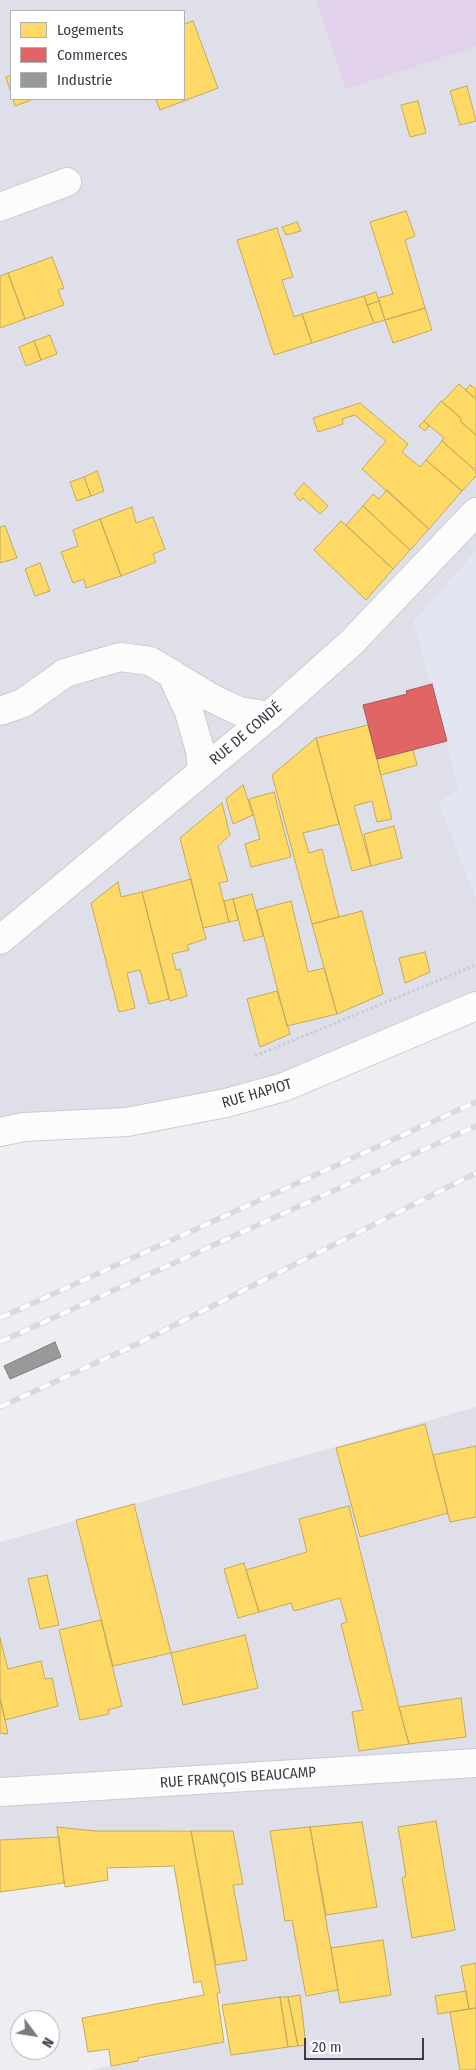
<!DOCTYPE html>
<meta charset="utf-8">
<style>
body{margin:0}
#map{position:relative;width:476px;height:2070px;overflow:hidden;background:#eeeef2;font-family:"Fira Sans Condensed",sans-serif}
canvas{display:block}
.legend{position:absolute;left:10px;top:10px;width:175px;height:90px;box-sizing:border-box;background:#fff;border:1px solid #b0b1b6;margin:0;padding:6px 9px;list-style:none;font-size:15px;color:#3a3c48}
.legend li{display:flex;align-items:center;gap:10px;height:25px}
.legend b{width:25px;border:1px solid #b0b1b6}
.north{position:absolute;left:10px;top:2010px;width:50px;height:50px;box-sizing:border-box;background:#fff;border:1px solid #b0b1b6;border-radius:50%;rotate:121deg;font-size:14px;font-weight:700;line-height:20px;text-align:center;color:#3a3c48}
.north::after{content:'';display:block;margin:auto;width:18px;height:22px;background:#797a84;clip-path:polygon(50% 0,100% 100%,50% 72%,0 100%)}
.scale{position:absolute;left:304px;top:2038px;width:120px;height:22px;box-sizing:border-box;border:2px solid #3a3c48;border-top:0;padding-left:6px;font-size:15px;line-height:18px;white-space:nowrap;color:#3a3c48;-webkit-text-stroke:4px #fff;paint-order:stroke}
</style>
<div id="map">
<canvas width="476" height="2070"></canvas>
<ul class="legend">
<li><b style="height:14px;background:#ffd966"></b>Logements</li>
<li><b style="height:14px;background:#e06666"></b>Commerces</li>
<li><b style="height:14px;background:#999"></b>Industrie</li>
</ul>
<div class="north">N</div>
<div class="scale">20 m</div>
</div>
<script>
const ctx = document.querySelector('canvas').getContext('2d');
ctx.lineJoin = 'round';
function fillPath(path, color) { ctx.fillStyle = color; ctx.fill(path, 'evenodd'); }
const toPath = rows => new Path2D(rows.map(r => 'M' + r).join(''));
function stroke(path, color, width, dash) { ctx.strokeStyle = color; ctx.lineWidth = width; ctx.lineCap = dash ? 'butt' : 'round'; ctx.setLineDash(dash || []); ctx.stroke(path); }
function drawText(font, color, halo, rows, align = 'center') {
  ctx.font = font + ' "Fira Sans Condensed",sans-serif'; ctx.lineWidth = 5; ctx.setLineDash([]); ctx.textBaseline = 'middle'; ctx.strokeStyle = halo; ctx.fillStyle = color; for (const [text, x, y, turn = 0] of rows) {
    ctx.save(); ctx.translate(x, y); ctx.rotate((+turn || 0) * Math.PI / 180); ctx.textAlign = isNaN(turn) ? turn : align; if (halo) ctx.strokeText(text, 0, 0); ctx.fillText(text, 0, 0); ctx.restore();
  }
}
fillPath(toPath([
 [0,0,476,0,476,551,414,622,459,790,439,802,476,899,476,1006,319,1073,0,1132],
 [11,11,184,11,184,99,11,99],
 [476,1407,476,2070,92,2070,228,2041,192,1829,0,1841,0,1542]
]), '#dedfe8');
fillPath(toPath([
 [476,551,476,899,439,802,459,790,414,622]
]), '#e3e5f3');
fillPath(toPath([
 [316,0,476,0,476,46,346,89]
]), '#e2d1ea');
const homes = toPath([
 [193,21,218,88,160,110,156,99,184,99,184,24,193,21],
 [11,75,11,93,6,77,11,75],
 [467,86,476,121,460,125,450,91,467,86],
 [13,99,31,99,31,100,15,106,13,99],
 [418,101,426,133,410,137,401,105,418,101],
 [406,211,415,236,405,240,425,308,385,320,378,298,393,294,370,222,406,211],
 [297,222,301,231,286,235,282,227,297,222],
 [277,228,293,277,282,280,294,317,302,314,312,343,274,355,237,240,277,228],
 [52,257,64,288,58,290,64,305,25,319,8,273,52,257],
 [8,273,25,319,0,328,0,276,8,273],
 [376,292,379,301,367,305,364,296,376,292],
 [364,296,374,323,312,343,302,314,364,296],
 [379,301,385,320,374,323,367,305,379,301],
 [425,308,432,330,393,343,385,320,425,308],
 [50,335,57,354,41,360,34,341,50,335],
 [34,341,41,360,26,366,19,347,34,341],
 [459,384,476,399,476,435,460,421,462,419,442,402,459,384],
 [470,385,476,389,476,399,465,390,470,385],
 [441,401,462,419,460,421,476,435,476,471,442,441,444,438,424,421,441,401],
 [360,403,408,444,402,452,420,467,426,460,462,491,429,529,362,469,386,441,355,415,342,419,343,424,318,432,313,418,360,403],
 [424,421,429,426,425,431,419,426,424,421],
 [442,441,476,471,476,476,462,491,426,460,442,441],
 [97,471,104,491,91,496,84,477,97,471],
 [84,477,91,496,77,501,70,482,84,477],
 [304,483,328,506,320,514,303,498,300,501,294,494,304,483],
 [387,490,429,529,410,550,363,506,373,494,379,499,387,490],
 [363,506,410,550,393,569,346,525,363,506],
 [132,507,136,523,153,517,165,549,153,554,156,562,121,576,100,519,132,507],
 [100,519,121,576,86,588,84,579,73,583,61,552,78,546,73,530,100,519],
 [341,521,393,569,366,600,314,550,341,521],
 [5,526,17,558,0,563,0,527,5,526],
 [40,563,50,591,35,596,25,569,40,563],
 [368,725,392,819,377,822,372,801,354,806,371,866,352,871,316,738,368,725],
 [316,738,339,824,303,833,309,853,322,849,339,917,312,924,272,775,316,738],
 [413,750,417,765,381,775,377,759,413,750],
 [243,785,253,815,233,824,226,799,243,785],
 [274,792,291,857,251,867,245,844,260,839,249,799,274,792],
 [222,803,230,835,218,846,228,881,219,883,229,922,203,928,180,838,222,803],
 [394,826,402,858,371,866,364,834,394,826],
 [191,879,206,939,187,945,189,950,172,954,176,970,180,969,187,996,170,1001,142,892,191,879],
 [118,882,121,897,142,892,169,999,149,1004,140,970,127,973,135,1008,119,1012,91,903,118,882],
 [252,894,263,936,244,941,233,899,252,894],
 [233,899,238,920,229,922,224,901,233,899],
 [291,901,308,972,324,968,337,1014,287,1026,257,910,291,901],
 [362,911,383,994,337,1014,312,924,362,911],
 [425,952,430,972,405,983,399,958,425,952],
 [277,991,290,1034,260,1047,247,999,277,991],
 [425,1424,448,1513,360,1537,336,1448,425,1424],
 [476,1446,476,1517,450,1522,433,1455,476,1446],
 [134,1504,171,1653,113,1666,76,1520,134,1504],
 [349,1506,399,1707,409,1744,359,1751,352,1712,363,1710,341,1624,347,1622,340,1598,294,1611,291,1603,259,1612,246,1570,307,1552,299,1519,349,1506],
 [244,1563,259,1612,238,1618,224,1569,244,1563],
 [47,1575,59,1625,40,1629,28,1579,47,1575],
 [101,1620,122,1706,108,1710,109,1714,80,1720,59,1630,101,1620],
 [245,1635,258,1688,183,1705,171,1653,245,1635],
 [0,1638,8,1669,41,1661,45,1679,52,1678,58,1706,5,1720,0,1698,0,1638],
 [0,1698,5,1720,8,1734,0,1733,0,1698],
 [461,1698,466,1737,409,1744,399,1707,461,1698],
 [436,1821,455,1930,412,1938,402,1878,406,1876,398,1827,436,1821],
 [362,1822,377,1907,326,1915,310,1827,362,1822],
 [57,1827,95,1831,191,1831,220,1993,217,1993,224,2042,138,2058,138,2061,111,2066,109,2049,88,2052,82,2018,204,1995,201,1981,194,1983,174,1866,107,1868,108,1880,65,1887,57,1827],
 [310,1827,338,1990,306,1996,292,1920,285,1921,270,1831,310,1827],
 [191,1831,233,1831,243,1884,233,1885,247,1960,216,1965,191,1831],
 [59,1837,64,1883,0,1892,0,1840,59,1837],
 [383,1940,391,1995,340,2003,331,1948,383,1940],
 [476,1963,476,2008,469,2009,461,1966,476,1963],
 [466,1991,469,2009,438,2014,435,1996,466,1991],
 [300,1995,306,2045,298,2046,288,1997,300,1995],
 [280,1997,288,1997,298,2046,288,2047,280,1997],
 [280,1997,288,2047,231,2055,222,2005,280,1997],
 [476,2008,476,2070,460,2070,450,2012,476,2008]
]);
fillPath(homes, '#ffd966');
stroke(homes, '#c4aa5d', 1);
const shops = toPath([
 [432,684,447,741,377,759,363,705,407,694,406,691,432,684]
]);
fillPath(shops, '#e06666');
stroke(shops, '#ae595d', 1);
const industry = toPath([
 [55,1342,61,1357,10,1379,4,1366,55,1342]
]);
fillPath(industry, '#999');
stroke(industry, '#7c7d81', 1);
const minor = toPath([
 [0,207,67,182],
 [171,673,189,712,200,750,202,771],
 [0,711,23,703,65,673,120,657,150,661,208,696,226,705,239,711,269,716]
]);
const tertiary = toPath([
 [0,940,269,716,351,643,476,512],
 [0,1132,24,1127,127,1122,226,1103,284,1087,476,1006],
 [0,1792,476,1763]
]);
stroke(minor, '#cbccd0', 30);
stroke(tertiary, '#cbccd0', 30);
stroke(toPath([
 [255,1056,476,965]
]), '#ccccd2', 3, [2.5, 2.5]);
stroke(minor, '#fcfcfd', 28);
stroke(tertiary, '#fcfcfd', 28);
const rail = toPath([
 [0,1318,476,1102],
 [0,1342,476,1126],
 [0,1407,135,1345,476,1173]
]);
stroke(rail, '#dadada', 5.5);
stroke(rail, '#fff', 4, [11]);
drawText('15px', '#3a3c48', '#fff', [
 ["RUE DE CONDÉ",246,734,-40],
 ["RUE HAPIOT",257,1094,-16],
 ["RUE FRANÇOIS BEAUCAMP",238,1778,-4]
]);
</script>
